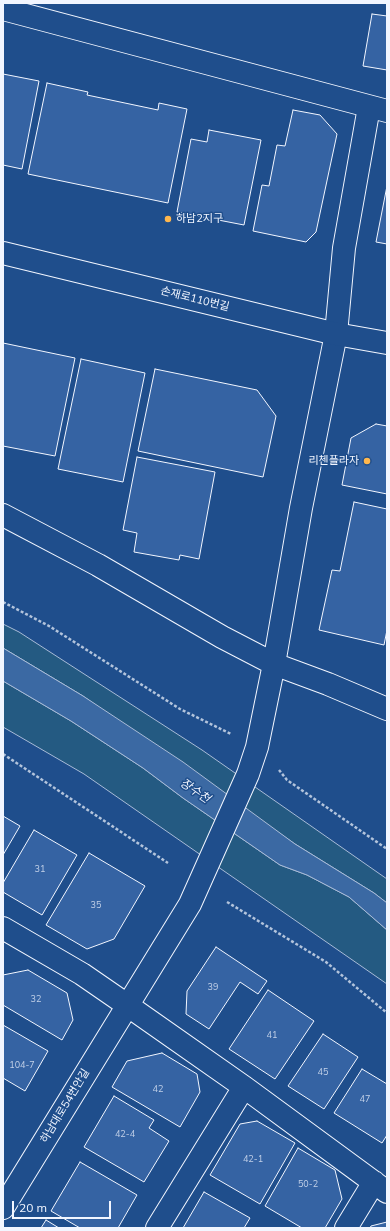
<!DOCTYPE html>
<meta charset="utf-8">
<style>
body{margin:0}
#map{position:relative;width:390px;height:1231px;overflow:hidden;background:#1f4e8c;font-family:Mulish,sans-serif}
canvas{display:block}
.frame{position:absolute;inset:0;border:4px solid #f2f6ff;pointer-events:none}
.scale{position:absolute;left:12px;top:1201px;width:99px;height:18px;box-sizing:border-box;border:2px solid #f2f6ff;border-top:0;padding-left:5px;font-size:12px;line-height:14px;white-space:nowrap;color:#f2f6ff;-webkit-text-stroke:3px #1f4e8c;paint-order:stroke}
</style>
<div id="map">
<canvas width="390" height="1231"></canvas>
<div class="frame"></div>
<div class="scale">20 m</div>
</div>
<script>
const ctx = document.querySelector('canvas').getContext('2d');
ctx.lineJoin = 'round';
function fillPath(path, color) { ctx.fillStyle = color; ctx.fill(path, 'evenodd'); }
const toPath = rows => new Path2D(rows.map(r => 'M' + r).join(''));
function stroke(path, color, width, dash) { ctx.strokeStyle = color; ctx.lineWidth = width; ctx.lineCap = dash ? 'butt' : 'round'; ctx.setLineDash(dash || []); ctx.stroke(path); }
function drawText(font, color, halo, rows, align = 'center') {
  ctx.font = font + ' Mulish,"Noto Sans KR",sans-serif'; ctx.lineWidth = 3; ctx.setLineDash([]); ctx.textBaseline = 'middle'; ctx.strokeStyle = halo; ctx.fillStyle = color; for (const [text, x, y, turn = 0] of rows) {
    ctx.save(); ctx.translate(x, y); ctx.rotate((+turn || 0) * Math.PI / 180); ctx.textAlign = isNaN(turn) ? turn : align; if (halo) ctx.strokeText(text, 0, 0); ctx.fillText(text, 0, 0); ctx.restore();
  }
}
const green = toPath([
 [3,624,19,632,202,750,387,879,387,903,374,893,295,844,83,696,3,648,3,624],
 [3,681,71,721,143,768,183,798,280,865,307,875,349,897,387,930,387,984,84,774,3,727,3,681]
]);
fillPath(green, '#245a82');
stroke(green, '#a8bbd7', 1);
const water = toPath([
 [3,648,83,696,183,762,295,844,374,893,387,903,387,930,349,897,307,875,280,865,183,798,143,768,71,721,3,681,3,648]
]);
fillPath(water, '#3b69a3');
stroke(water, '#a8bbd7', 1);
const building = toPath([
 [372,14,387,16,387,70,363,66,372,14],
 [3,74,39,81,22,169,3,165,3,74],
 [47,83,88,92,87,95,158,110,159,103,187,109,168,203,28,174,47,83],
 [293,110,320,115,337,134,316,232,306,242,253,231,262,185,269,186,277,145,285,146,293,110],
 [209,130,261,140,244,225,177,212,191,139,207,142,209,130],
 [387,186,387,244,376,242,387,186],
 [3,343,75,358,55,456,3,446,3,343],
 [81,359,145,373,123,482,58,469,81,359],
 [155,369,257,390,276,416,263,477,138,451,155,369],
 [376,424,387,426,387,494,342,485,351,438,376,424],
 [137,457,215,472,199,559,180,555,179,560,134,552,137,533,123,530,137,457],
 [354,502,387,509,387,630,384,645,319,630,332,570,340,571,354,502],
 [3,816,20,826,3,855,3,816],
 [34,830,77,855,42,915,3,892,3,883,34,830],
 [89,853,145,886,114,939,87,949,46,925,89,853],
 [216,947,267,981,258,994,240,982,209,1029,186,1014,187,991,216,947],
 [28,970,67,993,73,1020,62,1040,3,1005,3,975,28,970],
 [268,990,314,1021,275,1079,229,1049,268,990],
 [3,1025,48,1051,25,1091,3,1078,3,1025],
 [323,1034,358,1057,324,1109,288,1086,323,1034],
 [162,1053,197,1074,200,1092,180,1127,112,1087,127,1061,162,1053],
 [362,1069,387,1084,387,1135,382,1143,334,1113,362,1069],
 [114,1096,154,1120,149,1128,169,1141,144,1182,84,1147,114,1096],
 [257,1121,295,1143,260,1204,210,1175,240,1124,257,1121],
 [298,1148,335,1170,342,1199,325,1228,302,1228,265,1206,298,1148],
 [80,1162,137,1195,118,1228,80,1228,51,1211,80,1162],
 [204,1192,250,1218,244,1228,183,1228,204,1192],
 [46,1220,59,1228,41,1228,46,1220],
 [387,1222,387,1228,370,1228,371,1226,387,1222]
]);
fillPath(building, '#3563a3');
stroke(building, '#f2f6ff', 1);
const minor = toPath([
 [3,9,387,111],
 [3,515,98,565,222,637,274,664,328,684,387,709],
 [3,928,82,974,127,1005,244,1087,387,1192],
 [3,1208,190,904,248,774,257,747,274,664,301,508,336,334,344,248,369,107],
 [157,1228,244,1087],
 [346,1228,374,1182]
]);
const tertiary = toPath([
 [3,253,336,334,387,343]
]);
stroke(minor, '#f2f6ff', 24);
stroke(tertiary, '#f2f6ff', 24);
stroke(toPath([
 [3,602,49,626,180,709,231,734],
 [3,754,168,863],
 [279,770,287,780,387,849],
 [227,902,326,962,387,1013]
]), '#b3c4dc', 2.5, [3, 2]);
stroke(minor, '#1f4e8c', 22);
stroke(tertiary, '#1f4e8c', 22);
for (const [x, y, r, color] of [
 [168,219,4,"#ffb74d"],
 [367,461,4,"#ffb74d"]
]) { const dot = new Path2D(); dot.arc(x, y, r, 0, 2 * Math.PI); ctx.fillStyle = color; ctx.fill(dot); stroke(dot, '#1f4e8c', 1.5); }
drawText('9px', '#c3d1e8', null, [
 ["31",40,869],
 ["35",96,905],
 ["39",213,987],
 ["32",36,999],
 ["41",272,1035],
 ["104-7",22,1065],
 ["45",323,1072],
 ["42",158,1089],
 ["47",365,1099],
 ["42-4",125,1134],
 ["42-1",253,1159],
 ["50-2",308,1184]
]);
drawText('11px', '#f2f6ff', '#1f4e8c', [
 ["하남2지구",176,219],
 ["리첸플라자",359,461,"right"]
], 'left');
drawText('11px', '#f2f6ff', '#1f4e8c', [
 ["손재로110번길",195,299,14],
 ["하남대로54번안길",65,1106,-59]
]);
drawText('italic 12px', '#f2f6ff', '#1f4e8c', [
 ["장수천",195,791,35]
]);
</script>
